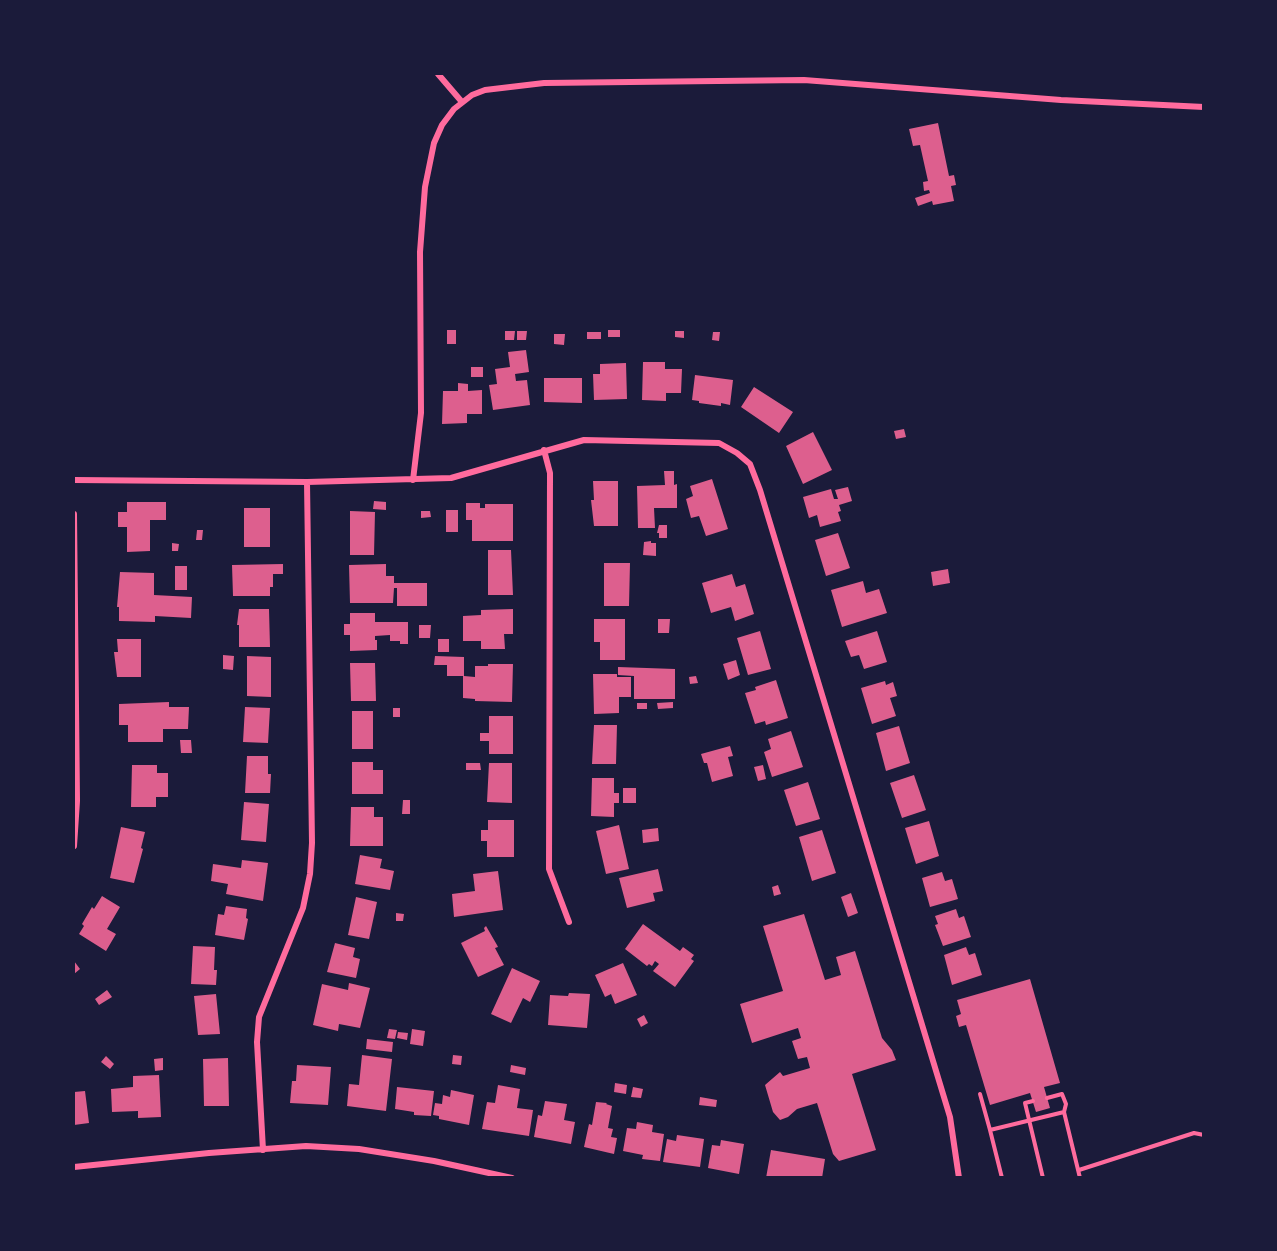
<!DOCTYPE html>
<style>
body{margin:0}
#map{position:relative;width:1277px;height:1251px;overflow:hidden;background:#1b1b3a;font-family:"DejaVu Sans",sans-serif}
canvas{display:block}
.frame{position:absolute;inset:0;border:75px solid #1b1b3a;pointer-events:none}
</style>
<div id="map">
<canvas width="1277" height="1251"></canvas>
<div class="frame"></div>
</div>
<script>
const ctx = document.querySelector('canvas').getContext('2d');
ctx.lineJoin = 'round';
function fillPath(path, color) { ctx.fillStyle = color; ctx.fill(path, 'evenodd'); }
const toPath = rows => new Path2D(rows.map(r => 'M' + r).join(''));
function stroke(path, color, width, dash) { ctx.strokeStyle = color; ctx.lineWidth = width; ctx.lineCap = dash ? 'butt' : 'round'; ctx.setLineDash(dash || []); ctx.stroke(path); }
fillPath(toPath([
 [938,123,949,176,954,175,956,185,951,186,954,201,933,205,932,201,918,206,915,198,930,193,929,190,924,191,923,182,928,181,920,145,913,146,909,129],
 [447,330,456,330,456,344,447,344],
 [608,330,620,330,620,337,608,337],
 [505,331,515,331,514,340,505,340],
 [517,331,527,331,526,340,517,340],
 [675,331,684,331,684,338,675,337],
 [587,332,601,332,601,339,587,339],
 [713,332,720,332,719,341,712,340],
 [554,334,565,334,564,345,554,344],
 [526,350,529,372,515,374,516,381,527,380,530,405,493,410,489,385,497,384,495,369,510,367,508,352],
 [643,362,665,362,665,369,682,369,681,393,666,393,666,401,642,400],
 [626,363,627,399,594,400,593,374,600,374,600,364],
 [471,367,483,367,483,377,471,377],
 [695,375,733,380,730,405,721,403,721,406,699,403,699,401,692,400],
 [544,378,582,378,582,403,544,402],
 [458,383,468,384,468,391,482,390,482,414,467,414,467,423,442,424,443,391,458,391],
 [754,387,793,412,779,433,741,407],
 [904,429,906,437,896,439,894,431],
 [813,432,832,470,803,484,786,446],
 [664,471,674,471,674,485,677,484,677,508,654,508,655,528,638,528,637,486,665,485],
 [712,479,728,529,706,536,699,516,691,518,686,499,693,496,690,486],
 [593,481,618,481,618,526,594,526,591,500,594,500],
 [848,487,852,501,839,505,841,511,838,512,841,521,820,527,817,515,809,518,803,497,831,489,834,499,838,499,835,490],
 [374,501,386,502,386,510,373,509],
 [127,502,166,502,166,520,150,520,150,551,127,552,127,527,118,527,118,512,127,512],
 [466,503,480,503,480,508,485,508,485,504,513,504,513,541,472,541,472,520,466,520],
 [244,508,270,508,270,547,244,547],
 [446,510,458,510,458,532,446,532],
 [350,511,375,512,374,555,350,555],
 [421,511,430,511,431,517,421,518],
 [659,525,667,525,667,538,659,538,659,533,657,533],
 [197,530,203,530,202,540,196,540],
 [838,533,850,568,826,576,815,540],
 [651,541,651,543,656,543,656,556,643,555,644,542],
 [172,543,179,544,178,551,172,551],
 [488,550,511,550,513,595,488,595],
 [604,563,630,563,629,606,604,606],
 [283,564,283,574,273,574,273,587,270,587,270,596,233,596,232,565],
 [386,564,386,576,394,576,394,583,427,583,427,606,397,606,397,588,394,588,393,603,350,603,349,565],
 [175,566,187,566,187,590,175,590],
 [948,569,950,583,933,586,931,572],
 [120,572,154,573,154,595,192,597,191,618,155,616,155,622,119,621,119,607,117,607],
 [732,574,736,587,745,584,754,614,735,621,731,607,711,613,702,583],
 [863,581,866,593,879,589,887,613,842,627,831,590],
 [239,609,269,609,270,647,239,647,239,625,237,625],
 [513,609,513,634,504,634,505,649,481,649,481,641,463,641,463,616,481,615,481,610],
 [350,613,375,613,375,622,408,622,408,644,400,644,400,641,390,641,390,635,375,636,375,640,377,640,377,650,350,651,350,635,344,635,344,624,350,624],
 [594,619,625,619,625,660,600,660,600,642,594,642],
 [658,619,670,619,669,633,658,633],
 [419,625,431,625,430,638,419,638],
 [760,631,771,669,748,675,737,638],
 [877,631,887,662,864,669,859,655,851,657,845,641],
 [117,639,141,639,141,677,117,677,114,652,118,652],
 [438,639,449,639,449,652,438,652],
 [223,655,234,656,233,670,223,669],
 [247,656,271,657,271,697,247,696],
 [435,656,464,657,464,676,475,677,475,666,488,666,488,664,513,664,512,702,475,701,475,699,463,698,463,676,447,676,447,665,434,665],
 [736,660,740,675,728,680,723,664],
 [350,663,375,663,376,701,351,701],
 [618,667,675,669,675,699,634,699,634,676,618,675],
 [593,674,617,674,617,677,631,677,631,697,619,697,619,713,594,714],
 [696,676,698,683,690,684,689,677],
 [776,680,788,718,766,725,765,721,755,724,745,693,756,690,755,687],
 [885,681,886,685,893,682,897,696,890,698,896,716,872,724,861,688],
 [169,702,169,707,189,707,188,729,163,729,163,742,128,742,128,725,119,725,119,704],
 [673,702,673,708,658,709,657,703],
 [637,703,647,703,647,709,637,709],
 [245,707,270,708,268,743,243,742],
 [393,708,400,708,400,717,393,717],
 [352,711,373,711,373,749,352,749],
 [489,716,513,716,513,754,489,754,489,741,480,741,480,733,489,733],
 [594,725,617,725,616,764,592,764],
 [899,726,910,763,886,771,876,733],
 [791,731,803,767,772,777,764,752,771,749,768,739],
 [180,740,191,740,192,753,181,753],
 [730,746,733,756,728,757,733,776,712,782,707,763,704,763,701,754],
 [247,756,268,756,268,774,271,774,270,793,245,793],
 [352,762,373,762,373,770,383,770,383,794,352,794],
 [466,763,480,763,481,770,466,770],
 [489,763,512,763,512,803,487,802],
 [132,765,157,765,157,773,168,773,168,797,156,797,156,807,131,807],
 [763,765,766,779,758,781,754,767],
 [914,775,926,810,902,818,890,783],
 [592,778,614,778,614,793,619,793,619,803,614,803,614,817,591,816],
 [808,782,820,819,796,826,784,790],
 [623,788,636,788,636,803,623,803],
 [403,800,410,800,410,814,402,814],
 [244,802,269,804,266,842,241,840],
 [351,807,374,807,374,817,383,817,383,846,350,846],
 [488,820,514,820,514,857,487,857,487,841,481,841,481,830,488,830],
 [929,821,939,856,916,864,905,828],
 [619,825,629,869,606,874,596,831],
 [121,827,145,832,141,848,143,849,134,883,110,878],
 [658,828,659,841,643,843,642,830],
 [822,830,836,873,812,881,799,837],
 [360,855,382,859,380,868,394,871,390,890,355,884],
 [242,860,268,863,263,901,226,894,228,884,211,881,213,864,241,868],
 [658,869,663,891,653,893,655,901,627,908,619,878],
 [498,871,503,910,454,917,452,894,475,891,473,874],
 [942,872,945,881,952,879,958,899,930,907,922,878],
 [778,885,781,894,774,896,772,887],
 [851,893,858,913,848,917,841,897],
 [102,896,120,907,107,929,116,934,106,951,79,934,84,926,82,924,92,907,94,909],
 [356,897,377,902,369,939,348,935],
 [226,906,247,909,246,918,248,919,244,940,215,935,218,914,224,915],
 [956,909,959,918,964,916,971,937,943,946,935,925,938,924,935,916],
 [396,913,404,914,403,921,396,921],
 [804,914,825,980,841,975,836,957,855,951,882,1038,892,1050,896,1060,852,1074,876,1150,839,1161,833,1154,817,1103,797,1109,788,1117,780,1120,773,1112,765,1085,780,1072,783,1076,810,1068,807,1057,798,1059,792,1041,801,1038,798,1028,752,1043,740,1004,783,991,763,926],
 [643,924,680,951,683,947,694,955,691,959,694,961,675,987,653,971,659,964,655,961,652,966,649,964,647,966,625,949],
 [486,926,497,945,498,947,495,948,504,965,478,977,461,943,485,931,484,928],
 [335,943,355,948,353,957,360,959,356,978,327,972],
 [193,946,215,947,214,970,217,970,216,985,191,984],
 [966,947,969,955,975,953,982,975,952,985,944,955],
 [74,961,80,969,74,974],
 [623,963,637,995,615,1004,611,994,605,997,595,975],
 [512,968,540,981,530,1002,523,998,511,1023,491,1014],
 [1030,979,1060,1083,1044,1087,1050,1108,1036,1112,1030,1093,990,1105,966,1025,959,1027,956,1016,961,1014,957,1000],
 [349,983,370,988,360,1028,339,1024,338,1031,313,1025,322,984,348,990],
 [107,990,112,997,99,1005,95,999],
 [569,993,590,994,587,1028,548,1025,550,995,568,996],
 [216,994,220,1034,198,1035,194,996],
 [644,1015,648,1023,641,1027,637,1019],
 [389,1029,397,1030,395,1039,387,1038],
 [412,1029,425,1031,423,1046,410,1044],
 [398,1032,408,1033,407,1040,397,1038],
 [367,1039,393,1042,392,1052,366,1049],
 [362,1055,392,1059,386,1111,347,1106,349,1084,359,1085],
 [453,1055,462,1056,461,1065,452,1064],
 [106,1056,114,1064,110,1069,101,1062],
 [163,1058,163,1070,155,1071,154,1059],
 [228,1058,229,1106,204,1106,203,1059],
 [297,1065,331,1067,328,1105,290,1103,292,1081,296,1081],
 [511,1065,526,1068,525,1075,510,1072],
 [159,1075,161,1117,138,1118,138,1111,112,1112,111,1089,133,1087,133,1076],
 [615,1083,627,1085,626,1094,614,1092],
 [498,1085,520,1089,517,1108,533,1110,529,1136,482,1129,487,1102,495,1103],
 [397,1087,434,1091,431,1116,414,1115,414,1112,395,1109],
 [633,1087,643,1089,641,1098,631,1097],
 [451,1090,474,1095,469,1125,439,1119,439,1116,433,1115,435,1103,442,1104,443,1095,450,1097],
 [85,1091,89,1123,74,1125,74,1092],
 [700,1097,717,1100,716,1107,699,1105],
 [545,1101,567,1104,564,1120,575,1122,571,1144,534,1137,538,1115,542,1116],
 [596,1102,607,1103,606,1104,612,1106,608,1128,613,1129,611,1137,617,1138,614,1154,584,1147,589,1124,592,1125],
 [637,1122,653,1125,652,1132,664,1134,660,1161,642,1159,643,1155,623,1151,627,1128,636,1129],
 [677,1135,704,1139,700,1167,663,1162,667,1139,676,1141],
 [721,1140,744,1144,739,1174,708,1168,712,1145,720,1146],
 [771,1150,825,1159,822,1178,766,1178]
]), '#dd5f8e');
stroke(toPath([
 [980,1094,990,1130],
 [1047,1098,1062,1094,1066,1104,1064,1112],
 [1033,1101,1025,1103,1043,1178],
 [1079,1170,1194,1133,1204,1135],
 [1002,1178,990,1130,1064,1112,1080,1178]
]), '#ff6b9d', 4);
stroke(toPath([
 [438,74,462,102],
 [544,450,550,473,549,869,569,922],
 [74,480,307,482,451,478,584,440,719,443,737,453,750,464,760,490,950,1117,959,1178],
 [413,480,421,413,420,252,425,187,434,143,442,125,454,109,472,95,485,90,544,83,804,80,1061,100,1204,107],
 [74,514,77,801,74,846],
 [263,1150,257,1042,259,1017,303,908,310,874,312,843,307,482],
 [74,1167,209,1153,306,1146,359,1149,434,1161,512,1178]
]), '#ff6b9d', 6);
</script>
